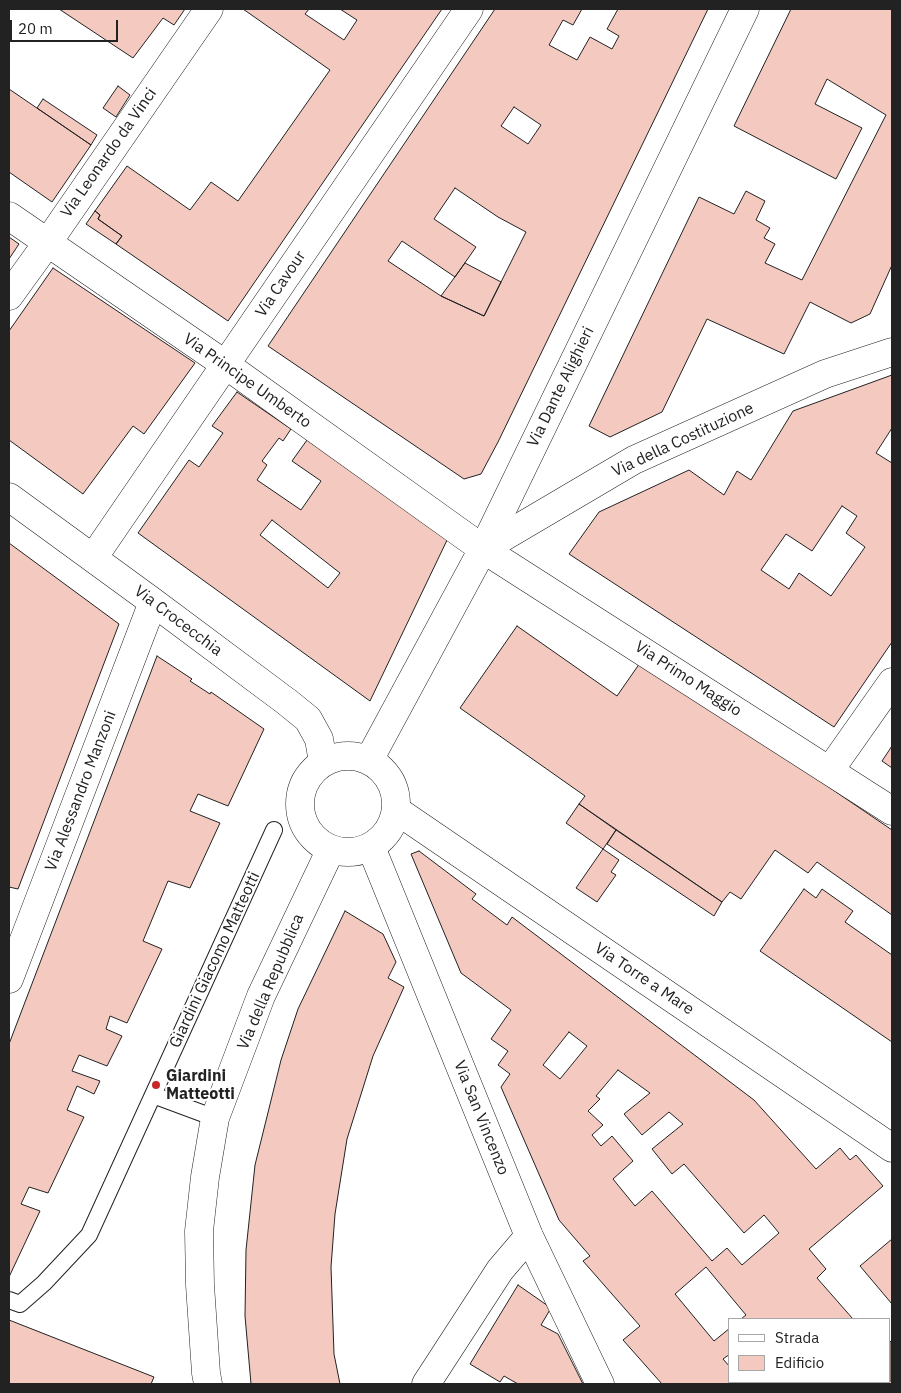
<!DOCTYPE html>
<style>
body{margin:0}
#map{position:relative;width:901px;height:1393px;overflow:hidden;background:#fff;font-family:"IBM Plex Sans",sans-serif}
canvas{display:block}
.frame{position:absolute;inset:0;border:10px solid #222;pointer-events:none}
.legend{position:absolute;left:728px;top:1318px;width:162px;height:65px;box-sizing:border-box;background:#fff;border:1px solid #a7a7a7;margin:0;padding:6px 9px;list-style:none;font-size:15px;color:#222}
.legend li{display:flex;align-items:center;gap:10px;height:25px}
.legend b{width:25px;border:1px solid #a7a7a7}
.scale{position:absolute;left:10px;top:20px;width:108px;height:22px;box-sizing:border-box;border:2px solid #222;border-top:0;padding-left:6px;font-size:15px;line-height:18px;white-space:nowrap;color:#222;-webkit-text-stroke:4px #fff;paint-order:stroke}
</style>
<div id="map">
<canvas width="901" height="1393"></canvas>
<div class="frame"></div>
<ul class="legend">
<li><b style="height:6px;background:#fff"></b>Strada</li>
<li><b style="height:14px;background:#f3c9c0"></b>Edificio</li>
</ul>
<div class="scale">20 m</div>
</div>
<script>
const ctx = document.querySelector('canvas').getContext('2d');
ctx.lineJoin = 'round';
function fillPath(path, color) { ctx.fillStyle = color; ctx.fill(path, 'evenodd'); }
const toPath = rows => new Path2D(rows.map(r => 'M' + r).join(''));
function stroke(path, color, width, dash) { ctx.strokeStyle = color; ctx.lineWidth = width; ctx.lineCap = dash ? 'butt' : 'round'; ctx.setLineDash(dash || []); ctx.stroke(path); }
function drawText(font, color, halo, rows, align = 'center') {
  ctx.font = font + ' "IBM Plex Sans",sans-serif'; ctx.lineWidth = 4; ctx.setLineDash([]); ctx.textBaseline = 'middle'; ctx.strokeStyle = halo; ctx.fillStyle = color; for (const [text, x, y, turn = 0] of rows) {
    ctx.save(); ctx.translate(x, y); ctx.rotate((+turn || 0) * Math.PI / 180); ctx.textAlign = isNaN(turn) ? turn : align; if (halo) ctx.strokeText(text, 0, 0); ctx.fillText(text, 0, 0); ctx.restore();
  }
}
const building = toPath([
 [59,9,185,9,174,25,163,18,133,58,59,9],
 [243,9,309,9,305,14,344,40,357,20,340,9,442,9,228,321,116,244,122,236,98,219,100,215,95,211,127,166,190,210,211,182,238,201,330,70,243,9],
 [495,9,582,9,573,25,563,20,549,45,577,60,590,37,612,49,619,36,607,29,618,9,708,9,498,442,481,474,464,479,268,346,495,9],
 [514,107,541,125,528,144,501,126,514,107],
 [455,188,498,217,526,232,484,316,441,296,388,261,402,241,455,277,476,247,434,219,455,188],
 [791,9,892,9,892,265,870,314,851,323,810,302,784,354,707,319,662,412,610,437,589,426,699,197,734,214,746,191,765,201,756,220,770,228,764,238,775,244,765,263,802,280,886,115,827,79,815,104,862,128,836,179,734,126,791,9],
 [118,86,130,95,116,117,103,108,118,86],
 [9,89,91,145,52,202,9,172,9,89],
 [43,99,97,135,91,145,37,108,43,99],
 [95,211,100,215,98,219,122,236,116,244,86,224,95,211],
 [9,237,19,244,9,259,9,237],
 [465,263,501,282,484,316,441,296,465,263],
 [53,268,195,363,144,434,133,426,83,494,9,440,9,331,53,268],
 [892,375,892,428,876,453,892,463,892,642,834,727,569,554,599,512,689,470,724,495,737,471,751,480,793,411,892,375],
 [842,506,857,516,846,533,865,547,831,596,799,573,789,589,761,570,786,534,812,551,842,506],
 [237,392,291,429,283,441,279,438,262,461,267,465,257,480,301,510,321,481,292,461,307,440,449,536,370,701,138,533,189,460,199,467,223,433,212,426,237,392],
 [272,520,340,573,328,588,260,535,272,520],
 [9,543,119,624,18,889,9,887,9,543],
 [517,626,617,696,642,660,892,830,892,915,817,862,808,873,775,850,741,899,730,892,722,902,579,804,585,796,460,708,517,626],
 [157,656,192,679,190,681,210,694,211,692,264,729,228,806,198,794,190,811,220,823,190,888,168,881,143,941,162,949,127,1023,110,1016,106,1029,122,1036,107,1066,79,1055,72,1071,100,1081,94,1094,77,1086,67,1110,84,1117,48,1193,29,1187,21,1204,40,1211,9,1277,9,1044,157,656],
 [892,746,892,768,882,761,892,746],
 [579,804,616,830,603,849,566,823,579,804],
 [616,830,722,902,714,916,607,844,616,830],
 [603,849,619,860,611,872,616,875,597,902,576,888,603,849],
 [419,851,476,894,472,899,507,925,512,917,754,1100,816,1169,840,1148,850,1160,856,1155,883,1186,809,1249,826,1269,817,1278,853,1319,741,1319,746,1315,706,1267,675,1294,714,1341,730,1328,730,1354,723,1359,730,1367,730,1382,743,1382,745,1384,662,1384,623,1340,640,1326,583,1261,590,1256,559,1220,501,1087,510,1074,498,1065,508,1051,491,1039,511,1010,461,973,411,854,419,851],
 [569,1032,587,1046,560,1079,543,1065,569,1032],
 [618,1070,650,1093,624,1114,642,1135,669,1112,683,1124,652,1149,672,1174,684,1164,744,1233,764,1215,779,1233,742,1265,727,1248,712,1261,652,1191,635,1206,613,1179,633,1161,612,1136,601,1146,592,1135,603,1125,588,1111,600,1099,596,1096,618,1070],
 [804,889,816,898,822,889,853,911,845,922,892,955,892,1042,760,951,804,889],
 [345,911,383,934,396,962,388,978,404,987,373,1056,347,1139,335,1214,331,1267,334,1354,340,1384,251,1384,245,1316,246,1250,255,1165,281,1060,298,1009,345,911],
 [892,1239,892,1304,860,1266,892,1239],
 [518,1285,551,1308,541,1325,558,1334,583,1384,518,1384,504,1376,500,1382,470,1364,518,1285],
 [9,1320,154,1377,151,1384,9,1384,9,1320],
 [892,1340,892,1384,835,1384,838,1382,890,1382,890,1342,892,1340],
 [759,1382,803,1382,805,1384,756,1384,759,1382]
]);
fillPath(building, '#f3c9c0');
stroke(building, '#222', 1);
const lane = toPath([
 [153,1095,215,1118],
 [9,1300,20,1304,44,1283,89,1235,274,830]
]);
const street = toPath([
 [9,216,226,365,483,549,892,811],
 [9,296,48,242,209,9],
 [9,497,153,602,287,702,308,719,319,739,323,762],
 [483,549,745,9],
 [93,558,469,9],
 [830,770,892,682],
 [396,810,892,1148],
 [371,847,529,1236,600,1384],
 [9,979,153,602],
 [426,1384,500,1270,529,1236]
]);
const secondary = toPath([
 '300 804a48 48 0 1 1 96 0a48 48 0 1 1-96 0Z',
 [369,760,483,549,634,460,825,374,892,352],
 [208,1384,206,1373,200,1285,199,1231,205,1177,215,1118,261,996,331,849]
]);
stroke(lane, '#222', 18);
stroke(street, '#222', 29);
stroke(secondary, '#222', 29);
stroke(lane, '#fff', 16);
stroke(street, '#fff', 28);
stroke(secondary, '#fff', 28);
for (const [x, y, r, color] of [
 [156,1085,5,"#c62828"]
]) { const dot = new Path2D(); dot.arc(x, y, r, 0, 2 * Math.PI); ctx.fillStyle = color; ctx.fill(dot); stroke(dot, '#fff', 2); }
drawText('16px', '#222', '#fff', [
 ["Via Leonardo da Vinci",109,153,-55],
 ["Via Cavour",281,284,-56],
 ["Via Principe Umberto",247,381,35],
 ["Via Dante Alighieri",561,387,-64],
 ["Via della Costituzione",683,440,-25],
 ["Via Crocecchia",178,621,37],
 ["Via Primo Maggio",688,679,33],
 ["Via Alessandro Manzoni",81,791,-69],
 ["Giardini Giacomo Matteotti",215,960,-65],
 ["Via Torre a Mare",644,979,34],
 ["Via della Repubblica",271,982,-67],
 ["Via San Vincenzo",481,1118,68]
]);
drawText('bold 16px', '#222', '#fff', [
 ["Giardini",166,1076],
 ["Matteotti",166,1094]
], 'left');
</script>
